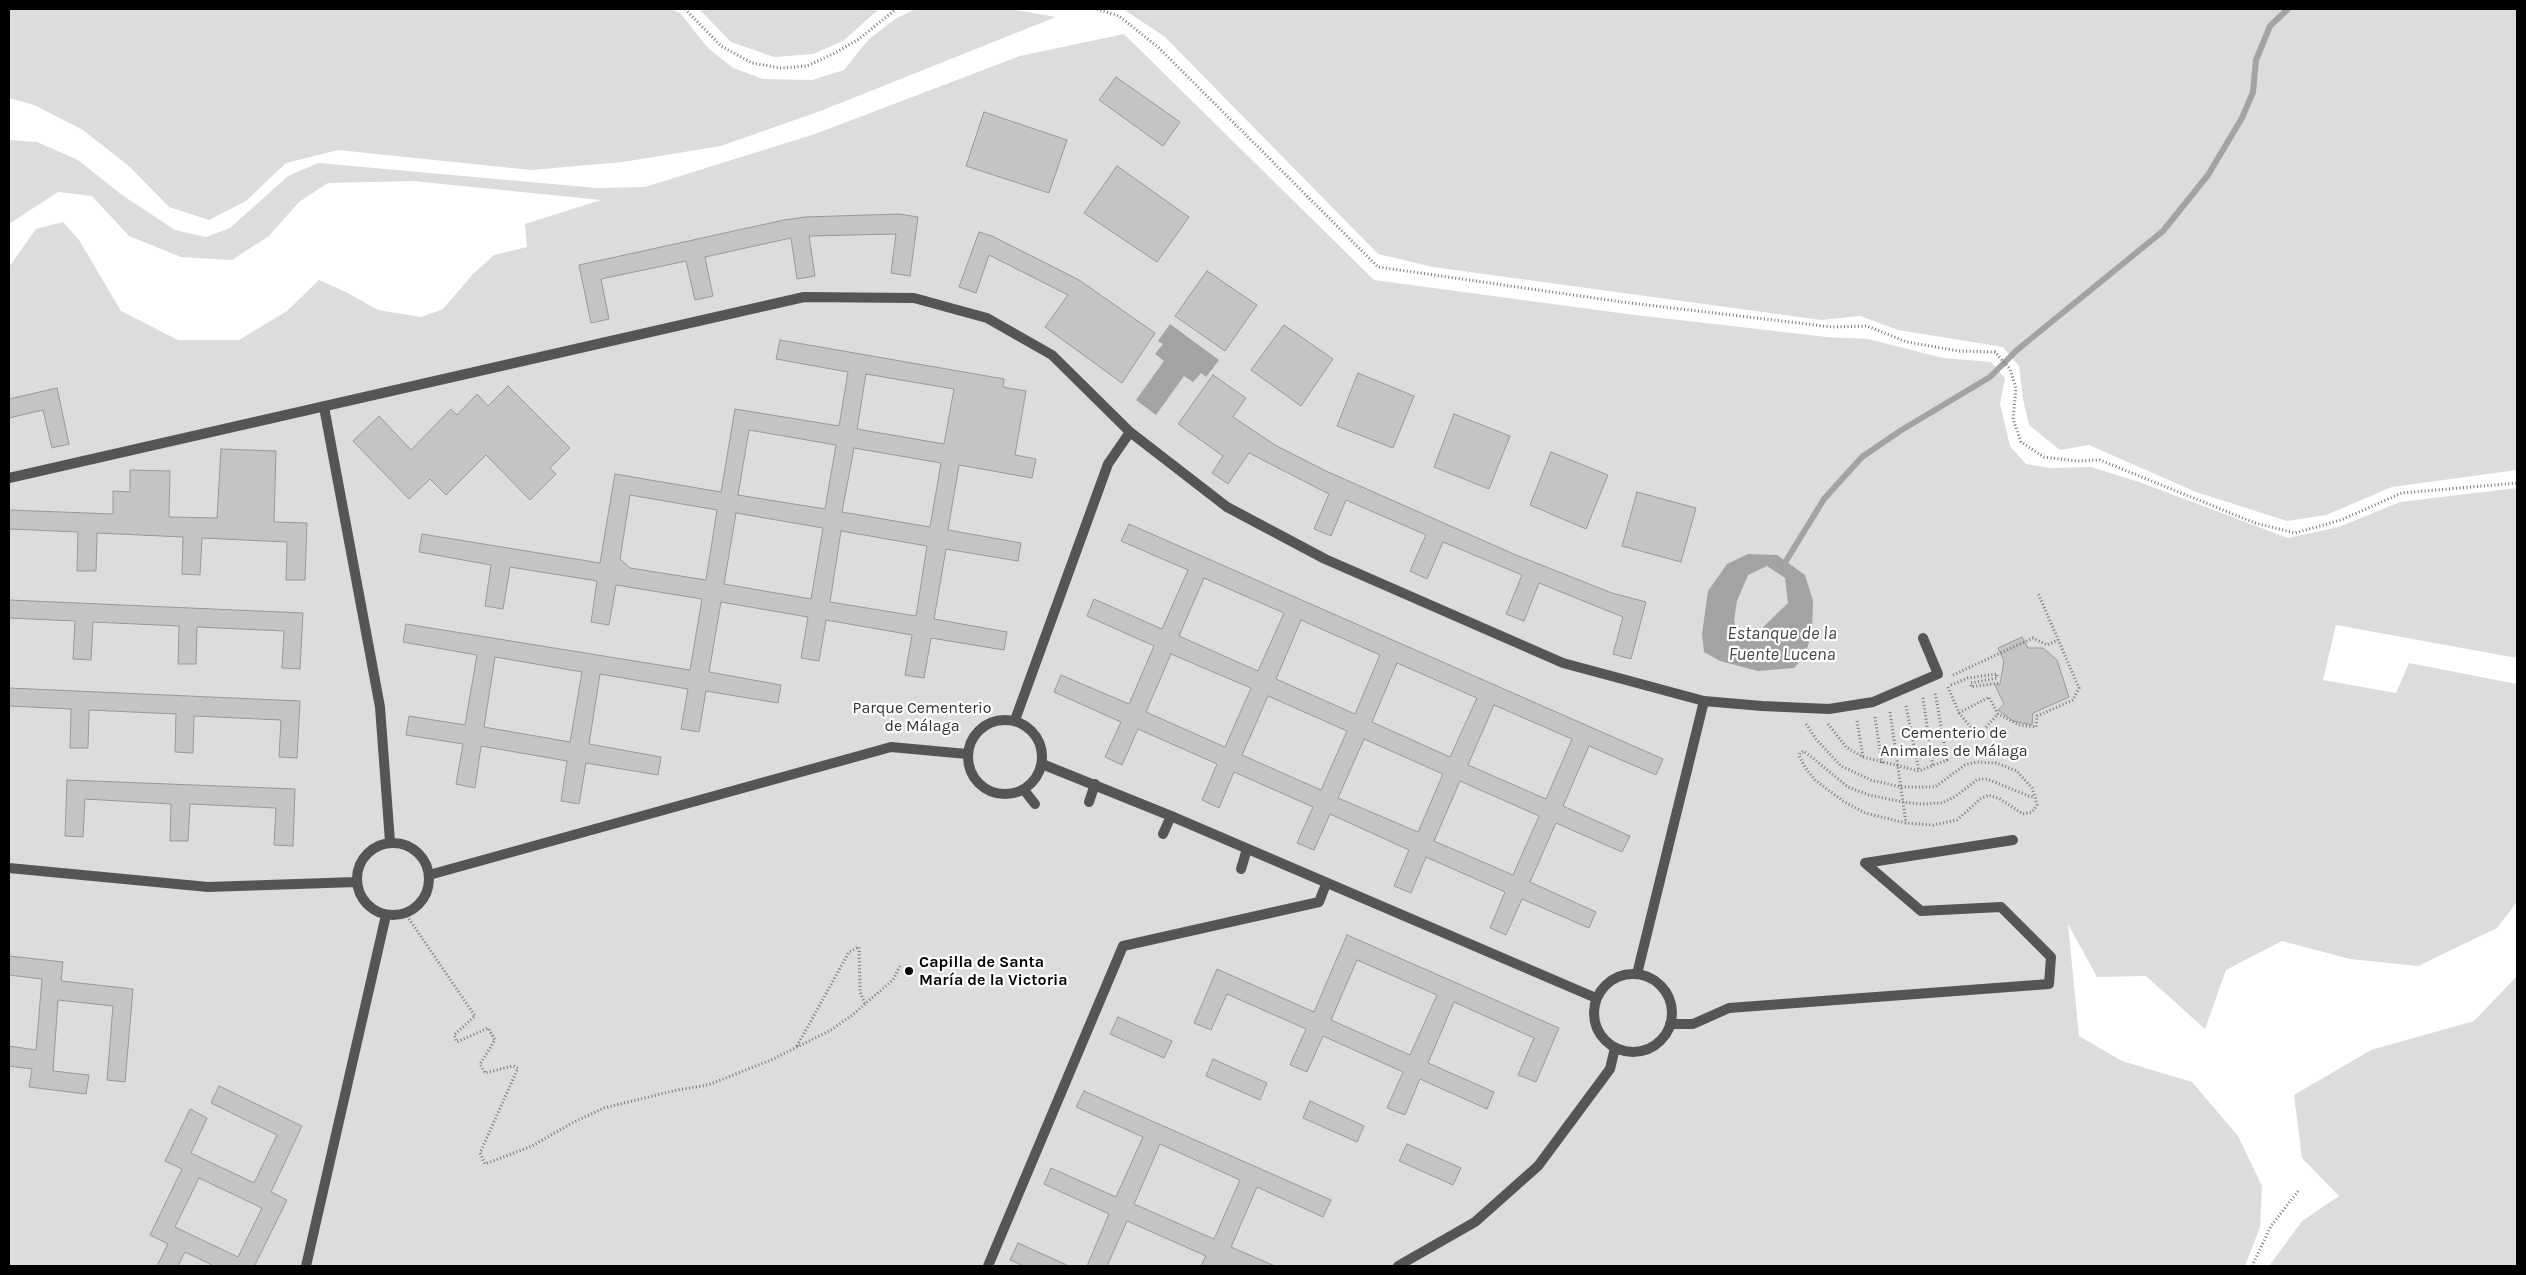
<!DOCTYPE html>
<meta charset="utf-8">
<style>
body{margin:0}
#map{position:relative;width:2526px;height:1275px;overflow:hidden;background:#fff;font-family:Karla,sans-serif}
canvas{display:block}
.frame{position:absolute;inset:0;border:10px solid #000;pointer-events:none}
</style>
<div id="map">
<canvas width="2526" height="1275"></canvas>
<div class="frame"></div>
</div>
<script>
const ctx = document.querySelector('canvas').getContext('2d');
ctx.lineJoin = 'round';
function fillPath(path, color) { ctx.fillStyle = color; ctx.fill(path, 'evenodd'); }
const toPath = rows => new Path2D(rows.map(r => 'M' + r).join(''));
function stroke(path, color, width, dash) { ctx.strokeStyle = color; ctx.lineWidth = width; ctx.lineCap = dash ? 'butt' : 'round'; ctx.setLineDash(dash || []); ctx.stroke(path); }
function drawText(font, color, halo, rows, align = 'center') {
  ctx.font = font + ' Karla,sans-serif'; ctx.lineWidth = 4.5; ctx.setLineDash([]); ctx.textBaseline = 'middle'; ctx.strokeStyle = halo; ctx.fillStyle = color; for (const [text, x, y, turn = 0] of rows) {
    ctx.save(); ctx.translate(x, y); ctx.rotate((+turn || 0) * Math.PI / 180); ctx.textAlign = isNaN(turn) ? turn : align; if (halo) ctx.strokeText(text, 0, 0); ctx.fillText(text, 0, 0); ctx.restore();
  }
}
fillPath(toPath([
 [9,9,671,9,680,13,708,48,733,68,763,79,812,80,844,70,868,40,895,19,916,9,1009,9,1056,17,823,110,721,146,623,162,531,170,338,150,286,163,246,201,209,220,169,207,130,167,83,130,34,105,9,98],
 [699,9,879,9,843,41,813,54,774,57,731,42],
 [1123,9,2517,9,2517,470,2392,487,2326,515,2287,521,2196,492,2089,445,2060,450,2029,425,2023,399,2019,366,2003,347,1898,330,1860,316,1821,320,1433,267,1378,254,1165,37],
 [1124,34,1374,280,1627,314,1827,337,1868,339,1943,358,1991,362,2005,378,2000,404,2010,446,2026,464,2050,468,2091,467,2142,483,2288,538,2339,527,2400,502,2517,488,2517,658,2336,625,2323,680,2396,693,2409,663,2517,684,2517,902,2497,928,2418,966,2350,959,2282,941,2226,970,2205,1029,2146,976,2097,977,2068,924,2079,1036,2122,1061,2192,1082,2238,1136,2262,1186,2260,1227,2245,1266,9,1266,9,267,36,229,63,222,79,240,121,311,178,340,239,340,287,311,319,280,346,292,378,310,421,317,443,309,473,274,494,255,527,247,525,224,601,200,413,181,328,183,299,202,269,236,232,260,181,257,129,236,92,196,58,192,9,224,9,140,37,142,78,160,122,195,175,230,206,237,230,228,288,176,318,163,597,188,645,187,815,134,1020,56],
 [2517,976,2517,1266,2269,1266,2302,1221,2339,1196,2302,1158,2294,1095,2371,1050,2474,1021]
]), '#dcdcdc');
fillPath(toPath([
 [1170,324,1219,360,1206,377,1201,373,1193,382,1184,376,1156,415,1136,400,1164,361,1155,354,1163,344,1158,341],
 [1748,554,1777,555,1805,575,1813,601,1812,634,1804,657,1794,668,1758,671,1720,661,1704,652,1702,634,1708,591,1727,564],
 [1767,566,1785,578,1788,603,1758,632,1741,640,1734,621,1737,601,1748,575]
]), '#a3a3a3');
stroke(toPath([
 [1786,561,1824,499,1862,457,1900,431,1990,377,2017,350,2163,231,2208,175,2242,118,2253,92,2256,60,2270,26,2288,9]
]), '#a3a3a3', 6);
const building = toPath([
 [1116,77,1180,122,1163,146,1099,100,1116,77],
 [984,112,1067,140,1049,193,966,166,984,112],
 [1117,166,1189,217,1157,262,1084,213,1117,166],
 [899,214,918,217,910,276,891,273,896,234,809,236,815,276,797,279,791,238,705,257,713,296,695,300,686,261,601,279,609,319,591,323,579,265,784,220,805,217,899,214],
 [979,232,992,236,1079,280,1155,333,1122,383,1045,327,1068,295,989,255,976,293,959,287,979,232],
 [1207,271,1257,305,1225,351,1175,316,1207,271],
 [1284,325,1333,359,1301,406,1251,370,1284,325],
 [780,340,1004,379,1003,387,1026,391,1015,455,1036,459,1032,478,959,465,948,530,1021,543,1018,561,946,549,934,619,1007,632,1004,650,931,638,924,678,905,675,912,635,826,620,819,661,801,658,808,617,721,602,709,672,781,685,778,703,706,691,699,732,681,729,688,689,600,674,589,744,661,757,658,775,586,763,579,804,561,801,567,761,481,746,475,788,456,784,463,744,406,735,409,716,465,725,477,655,403,642,406,624,690,670,702,599,616,585,609,625,591,622,597,581,510,567,503,609,485,606,491,565,419,552,422,534,600,563,615,474,721,492,735,409,839,426,848,372,776,359,780,340],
 [866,374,954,389,944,444,857,429,866,374],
 [749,430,836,445,825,509,738,495,749,430],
 [854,448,941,463,930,527,842,512,854,448],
 [630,495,717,510,706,580,630,568,620,559,630,495],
 [736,513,823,528,811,599,724,584,736,513],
 [841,531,927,546,916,616,830,602,841,531],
 [495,657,582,672,570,742,484,727,495,657],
 [1358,373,1414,396,1393,448,1337,426,1358,373],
 [1213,375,1246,398,1233,417,1275,445,1326,471,1516,555,1612,593,1646,602,1631,659,1613,654,1623,617,1539,583,1524,621,1506,614,1522,575,1443,542,1427,579,1410,571,1426,535,1346,500,1331,536,1314,529,1329,494,1249,453,1228,484,1212,473,1223,456,1178,424,1213,375],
 [508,386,570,448,550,468,556,474,530,500,486,455,446,495,430,479,409,499,353,441,379,416,411,450,451,409,457,415,477,394,488,406,508,386],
 [57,388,69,444,52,448,43,410,9,418,9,399,57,388],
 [1454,414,1510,436,1489,489,1434,467,1454,414],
 [221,449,276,451,274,522,307,523,305,580,286,580,287,542,202,538,200,575,182,574,183,537,97,533,96,571,77,571,78,532,9,529,9,510,113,514,113,491,130,492,130,470,170,471,169,517,217,518,221,449],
 [1551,452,1608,475,1586,529,1530,505,1551,452],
 [1637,492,1696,508,1681,562,1622,546,1637,492],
 [1129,524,1663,759,1656,775,1589,746,1563,806,1630,836,1622,852,1556,823,1530,882,1596,912,1589,928,1522,899,1506,935,1490,928,1505,892,1426,857,1411,893,1394,886,1409,850,1330,814,1314,850,1297,843,1313,807,1234,772,1219,808,1202,800,1217,764,1138,729,1122,765,1105,757,1121,722,1054,692,1061,675,1129,704,1154,646,1087,616,1094,599,1162,629,1188,570,1121,541,1129,524],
 [1204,578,1284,613,1258,671,1179,636,1204,578],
 [1301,620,1380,655,1355,714,1276,679,1301,620],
 [1171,654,1251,688,1225,747,1146,712,1171,654],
 [1397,663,1477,698,1450,757,1372,722,1397,663],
 [1268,696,1347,731,1321,790,1242,755,1268,696],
 [1494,705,1572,739,1546,799,1468,765,1494,705],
 [1364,739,1443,774,1418,832,1338,798,1364,739],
 [1460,781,1539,816,1513,875,1434,841,1460,781],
 [9,600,303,613,300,669,282,668,284,631,197,627,196,664,178,664,179,626,93,622,91,660,73,659,75,621,9,618,9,600],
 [2022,637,2028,648,2043,648,2057,660,2069,697,2033,713,2032,725,2013,721,1998,710,2004,704,1995,685,2000,684,2004,661,1998,648,2022,637],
 [9,688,300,701,297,758,279,757,281,720,194,716,193,753,175,752,176,714,89,710,88,748,70,748,71,709,9,706,9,688],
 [67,780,295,789,293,846,274,845,276,808,190,804,188,841,170,841,171,804,85,799,83,837,65,836,67,780],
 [1347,935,1559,1028,1536,1082,1518,1075,1534,1038,1454,1002,1428,1063,1494,1092,1487,1109,1420,1079,1405,1115,1387,1108,1403,1072,1323,1036,1307,1072,1290,1065,1306,1029,1227,994,1211,1030,1194,1023,1217,969,1314,1012,1347,935],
 [1357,960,1437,995,1410,1055,1331,1020,1357,960],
 [9,956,63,962,61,981,133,989,125,1082,107,1080,113,1006,58,1000,53,1071,89,1075,86,1094,29,1087,32,1069,9,1066,9,1046,36,1050,42,979,9,975,9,956],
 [1118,1017,1172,1041,1164,1058,1110,1034,1118,1017],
 [1213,1059,1267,1083,1260,1100,1206,1076,1213,1059],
 [219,1086,302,1126,271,1192,287,1200,255,1265,257,1266,214,1266,185,1252,178,1266,157,1266,168,1244,150,1235,182,1169,165,1161,190,1109,207,1118,191,1153,254,1183,277,1135,211,1103,219,1086],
 [199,1178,262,1208,238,1257,175,1227,199,1178],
 [1084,1091,1331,1200,1323,1217,1257,1187,1231,1247,1275,1266,1201,1266,1206,1256,1127,1221,1107,1266,1087,1266,1109,1214,1044,1184,1051,1168,1116,1197,1143,1137,1076,1107,1084,1091],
 [1160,1144,1240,1180,1214,1239,1134,1204,1160,1144],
 [1310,1101,1364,1126,1357,1142,1303,1118,1310,1101],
 [1407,1144,1461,1168,1453,1185,1399,1161,1407,1144],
 [1018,1243,1069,1266,1024,1266,1010,1260,1018,1243]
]);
fillPath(building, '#c4c4c4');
stroke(building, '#999', 1);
stroke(toPath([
 [685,9,721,46,752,63,780,68,807,66,835,53,859,39,896,9],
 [1097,9,1119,16,1159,48,1378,267,1622,302,1832,327,1867,326,1907,342,1959,351,1995,352,2010,369,2016,388,2013,419,2021,442,2044,457,2077,461,2100,460,2255,523,2295,533,2341,520,2402,493,2517,483],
 [1953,675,2033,638,2047,645,2058,640],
 [1951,685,1968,678,1997,674,1997,678,1971,683,1971,687,1998,683],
 [1948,687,1959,713,1978,736,1998,714],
 [1923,698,1933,767],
 [1906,706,1919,771],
 [1890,712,1906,823],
 [1959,713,1989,697,1998,714,2019,725,2036,727,2037,716,2073,700,2079,688,2038,593],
 [1875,717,1882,764],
 [1857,721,1863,757],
 [1806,724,1816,739,1841,766,1871,780,1901,787,1935,787,1965,765,1977,762,1996,763,2017,771,2032,788,2035,797,2037,805,2032,812,2023,814,2000,799,1989,795,1980,799,1957,820,1933,825,1906,823,1865,813,1843,801,1815,780,1805,767,1799,756,1800,753,1803,751,1809,755,1848,787,1869,795,1903,802,1921,804,1942,803,1956,796,1978,779,1987,779,2029,796,2035,797],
 [1828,724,1846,747,1863,757,1919,771,1947,760,1935,692],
 [405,913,475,1016,454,1035,457,1042,488,1028,495,1040,480,1064,485,1073,513,1066,518,1068,480,1153,485,1164,532,1146,572,1123,604,1108,677,1090,708,1085,771,1060,831,1030,851,1016,893,980,900,966],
 [797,1046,849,952,859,947,860,992,865,1004],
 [2252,1266,2271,1226,2299,1190]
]), '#777', 3, [1, 2.5]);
stroke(toPath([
 [324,407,380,707,390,842],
 [9,478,804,297,914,298,987,318,1052,355,1130,432,1227,507,1325,559,1563,663,1704,701,1637,974],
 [1704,701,1762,706,1829,709,1873,702,1938,674,1923,638],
 '968 757a37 37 0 1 1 74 0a37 37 0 1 1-74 0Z',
 [1015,720,1108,464,1130,432],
 [1042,764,1171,816,1596,998],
 [1024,790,1035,804],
 [1089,802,1095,784],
 [1163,834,1171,816],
 '357 879a36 36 0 1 1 72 0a36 36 0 1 1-72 0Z',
 [9,868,208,887,356,882],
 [1241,869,1247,849],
 [429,875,891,747,967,754],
 '1594 1013a39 39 0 1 1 78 0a39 39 0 1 1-78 0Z',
 [1670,1024,1693,1024,1729,1008,2049,984,2051,957,2001,907,1921,911,1865,863,2013,840],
 [306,1266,386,915],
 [988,1266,1123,946,1319,902,1326,884],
 [1398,1266,1475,1222,1538,1166,1610,1069,1615,1048]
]), '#555', 10);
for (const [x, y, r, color] of [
 [909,971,5,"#000"]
]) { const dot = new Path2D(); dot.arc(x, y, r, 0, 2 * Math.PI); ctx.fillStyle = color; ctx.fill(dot); stroke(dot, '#fff', 2); }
drawText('16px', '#333', '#fff', [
 ["Parque Cementerio",922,708],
 ["de Málaga",922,726],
 ["Cementerio de",1954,733],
 ["Animales de Málaga",1954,751]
]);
drawText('bold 16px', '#000', '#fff', [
 ["Capilla de Santa",919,962],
 ["María de la Victoria",919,980]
], 'left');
drawText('italic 18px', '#444', '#fff', [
 ["Estanque de la",1782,634],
 ["Fuente Lucena",1782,655]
]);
</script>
